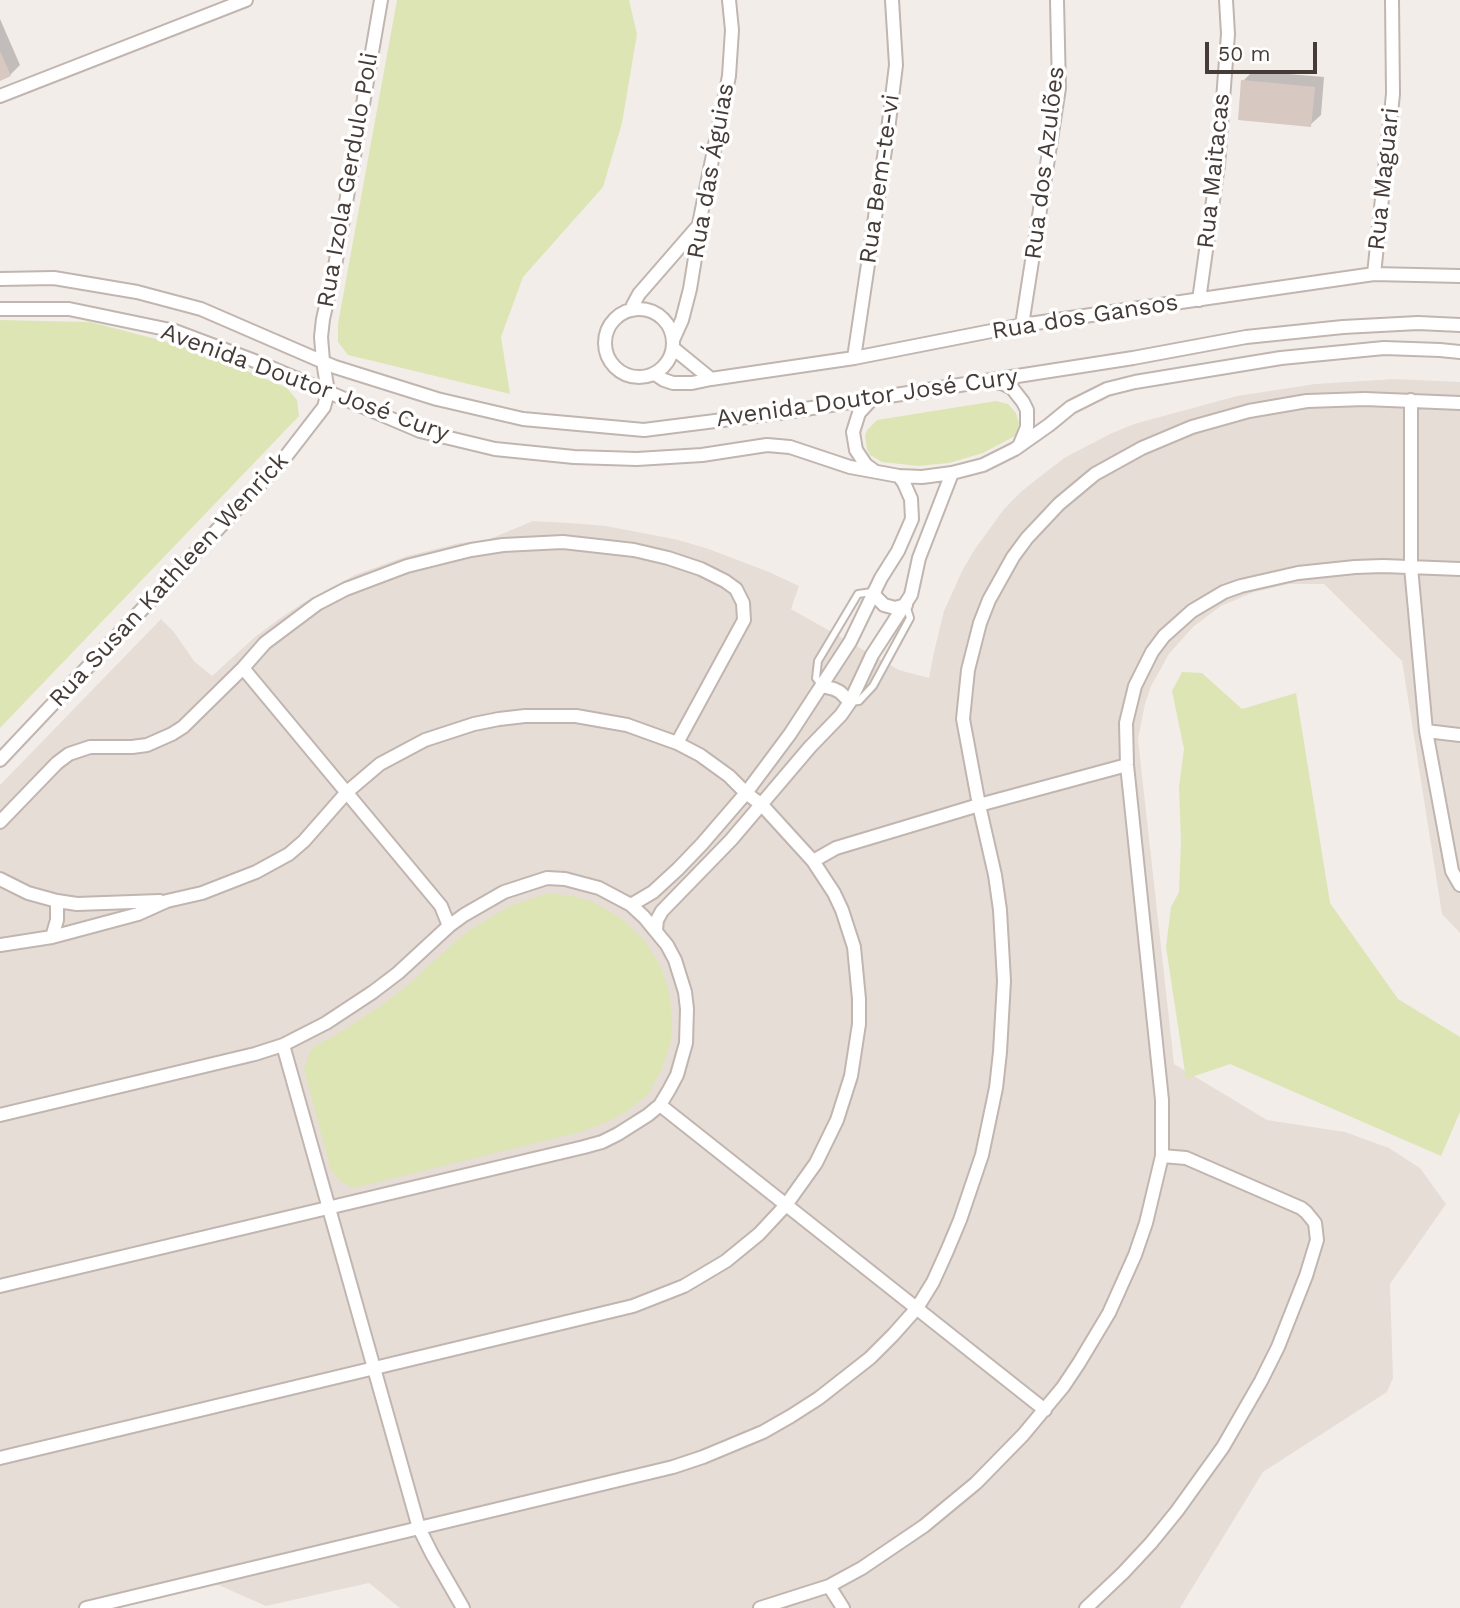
<!DOCTYPE html>
<meta charset="utf-8">
<style>
body{margin:0}
#map{position:relative;width:1460px;height:1608px;overflow:hidden;background:#f3ede9;font-family:"Work Sans",sans-serif}
canvas{display:block}
.scale{position:absolute;left:1205px;top:42px;width:112px;height:32px;box-sizing:border-box;border:4px solid #463c37;border-top:0;padding-left:9px;font-size:21px;line-height:24px;white-space:nowrap;color:#463c37;-webkit-text-stroke:5px #fff;paint-order:stroke}
</style>
<div id="map">
<canvas width="1460" height="1608"></canvas>
<div class="scale">50 m</div>
</div>
<script>
const ctx = document.querySelector('canvas').getContext('2d');
ctx.lineJoin = 'round';
function fillPath(path, color) { ctx.fillStyle = color; ctx.fill(path, 'evenodd'); }
const toPath = rows => new Path2D(rows.map(r => 'M' + r).join(''));
function stroke(path, color, width, dash) { ctx.strokeStyle = color; ctx.lineWidth = width; ctx.lineCap = dash ? 'butt' : 'round'; ctx.setLineDash(dash || []); ctx.stroke(path); }
function drawText(font, color, halo, rows, align = 'center') {
  ctx.font = font + ' "Work Sans",sans-serif'; ctx.lineWidth = 7; ctx.setLineDash([]); ctx.textBaseline = 'middle'; ctx.strokeStyle = halo; ctx.fillStyle = color; for (const [text, x, y, turn = 0] of rows) {
    ctx.save(); ctx.translate(x, y); ctx.rotate((+turn || 0) * Math.PI / 180); ctx.textAlign = isNaN(turn) ? turn : align; if (halo) ctx.strokeText(text, 0, 0); ctx.fillText(text, 0, 0); ctx.restore();
  }
}
fillPath(toPath([
 [1394,379,1460,382,1460,933,1442,914,1402,661,1324,584,1289,584,1254,592,1221,606,1193,627,1169,654,1151,686,1145,704,1138,739,1174,1064,1267,1120,1345,1132,1389,1148,1420,1168,1446,1204,1390,1284,1393,1378,1387,1392,1263,1472,1180,1608,400,1608,369,1583,266,1606,216,1584,115,1608,0,1608,0,785,161,619,174,632,194,661,212,676,255,637,279,619,303,603,355,575,407,556,460,543,487,540,533,521,570,523,606,526,674,539,706,548,769,572,799,586,791,609,899,670,929,678,933,656,944,611,963,569,975,549,1004,509,1023,490,1064,458,1110,434,1134,424,1237,396,1315,384]
]), '#e7ddd7');
fillPath(toPath([
 [397,0,629,0,637,34,622,123,603,187,523,277,501,337,510,394,348,355,338,342,338,324],
 [0,320,90,322,195,349,287,388,297,400,299,416,0,728],
 [996,401,1008,404,1016,413,1019,424,1017,431,1015,436,983,453,949,463,918,466,882,462,870,455,867,449,865,436,867,430,877,420],
 [1182,672,1202,673,1242,709,1296,693,1330,903,1398,999,1460,1037,1460,1112,1441,1156,1230,1064,1186,1079,1166,947,1171,907,1179,892,1181,842,1179,787,1184,749,1172,691],
 [548,893,578,897,593,902,621,918,644,940,661,967,670,995,672,1025,671,1040,662,1069,648,1094,626,1112,611,1120,580,1132,353,1188,340,1181,331,1170,304,1069,310,1051,314,1046,334,1036,382,1005,408,985,459,938,473,928,510,906]
]), '#dde5b4');
fillPath(toPath([
 [0,19,20,65,10,75,0,79],
 [1253,71,1324,77,1321,115,1310,125,1243,81]
]), '#0003');
fillPath(toPath([
 [0,51,11,76,0,81],
 [1241,80,1315,87,1311,127,1238,120]
]), '#d7c8c2');
const service = toPath([
 [822,686,816,678,818,661,858,594,872,592],
 [850,702,859,701,873,686,910,618,906,605]
]);
const minor = toPath([
 [0,96,246,0],
 [1374,274,1393,94,1392,0],
 [0,279,54,278,137,292,201,309,335,367,437,399,523,419,644,430,786,412,1133,358,1246,337,1343,327,1418,323,1460,325],
 [1199,300,1218,165,1228,34,1226,0],
 '605 343a34 34 0 1 1 68 0a34 34 0 1 1-68 0Z',
 [0,309,69,309,175,331,260,363,420,431,495,449,574,457,637,459,702,455,767,445,790,447,850,467,899,476,922,477,952,473,983,465,1015,449,1049,425,1071,407,1107,389,1135,382,1281,358,1384,348,1440,350,1460,352],
 [632,310,633,305,639,294,699,225],
 [1022,325,1059,88,1057,0],
 [673,340,682,320,690,289,695,258,699,224,729,76,732,30,729,0],
 [673,348,711,379],
 [854,358,888,130,896,65,892,0],
 [655,374,664,380,673,383,692,383,711,379,854,358,1022,325,1374,274,1460,276],
 [992,381,1004,384,1012,388,1023,402,1027,410,1027,427,1020,444],
 [872,399,859,413,853,432,856,450,866,465,873,470],
 [1411,400,1411,567,1426,731,1452,871,1460,885],
 [874,592,876,597,884,605,895,608,906,605],
 [243,668,441,906,449,926],
 [822,686,834,689,840,692,850,702],
 [1426,731,1460,735],
 [0,760,283,460,324,407,328,392,323,361,321,337,323,319,334,272,381,0],
 [0,822,57,763,69,754,90,747,132,747,147,745,172,734,183,727,243,668,265,643,317,604,346,589,407,566,471,550,503,545,563,542,634,550,668,558,701,569,725,581,736,589,743,603,744,620,677,743],
 [813,861,836,848,979,805,1127,765],
 [0,879,28,893,57,901,77,904,160,901],
 [631,905,653,892,678,869,702,844,746,793,790,734,850,642,881,578,898,551,912,519,911,499,904,483,899,476],
 [656,930,657,920,662,911,731,840,810,747,841,715,850,702,872,655,911,595,919,558,952,473],
 [52,937,57,920,57,901],
 [0,945,52,937,138,914,167,901,202,893,256,872,289,854,304,841,347,792,380,764,425,740,474,724,499,719,525,716,576,716,627,725,677,743,700,755,729,776,746,793,762,805,813,861,834,893,842,910,854,947,859,999,859,1024,851,1076,837,1120,816,1163,786,1205,759,1234,726,1261,684,1286,633,1306,0,1458],
 [283,1045,419,1528,432,1554,463,1608],
 [660,1105,1045,1410],
 [0,1115,255,1054,283,1045,326,1023,373,992,398,973,449,926,464,915,504,892,547,878,565,879,599,888,631,905,644,917,667,945,675,960,685,992,687,1009,686,1043,677,1075,669,1090,660,1105,648,1115,618,1134,602,1142,584,1147,0,1286],
 [829,1586,843,1608],
 [86,1608,673,1467,703,1457,763,1432,791,1416,819,1398,870,1358,893,1335,917,1308,933,1282,947,1251,960,1220,982,1155,996,1088,1000,1052,1004,981,1000,910,995,875,979,805,963,719,968,670,980,623,989,600,1013,557,1027,538,1059,504,1095,474,1142,448,1192,427,1249,411,1307,401,1365,399,1460,403],
 [760,1608,829,1586,862,1568,924,1526,976,1483,1023,1435,1063,1387,1079,1363,1109,1313,1135,1255,1146,1223,1162,1156,1162,1100,1127,765,1126,723,1135,686,1152,652,1164,636,1192,611,1224,592,1241,586,1298,573,1355,567,1383,566,1460,569],
 [1086,1608,1123,1573,1151,1543,1177,1511,1223,1447,1261,1381,1278,1347,1306,1276,1317,1240,1315,1223,1306,1212,1301,1208,1186,1158,1162,1156]
]);
stroke(service, '#c1b5af', 10);
stroke(minor, '#c1b5af', 16);
stroke(service, '#fff', 6);
stroke(minor, '#fff', 12);
drawText('24px', '#463c37', '#fff', [
 ["Rua dos Azulões",1045,163,-83],
 ["Rua das Águias",711,171,-80],
 ["Rua Maitacas",1214,171,-84],
 ["Rua Bem-te-vi",880,179,-82],
 ["Rua Maguari",1384,179,-84],
 ["Rua Izola Gerdulo Poli",348,180,-80],
 ["Rua dos Gansos",1085,317,-9],
 ["Avenida Doutor José Cury",305,383,20],
 ["Avenida Doutor José Cury",867,398,-8],
 ["Rua Susan Kathleen Wenrick",169,580,-47]
]);
</script>
